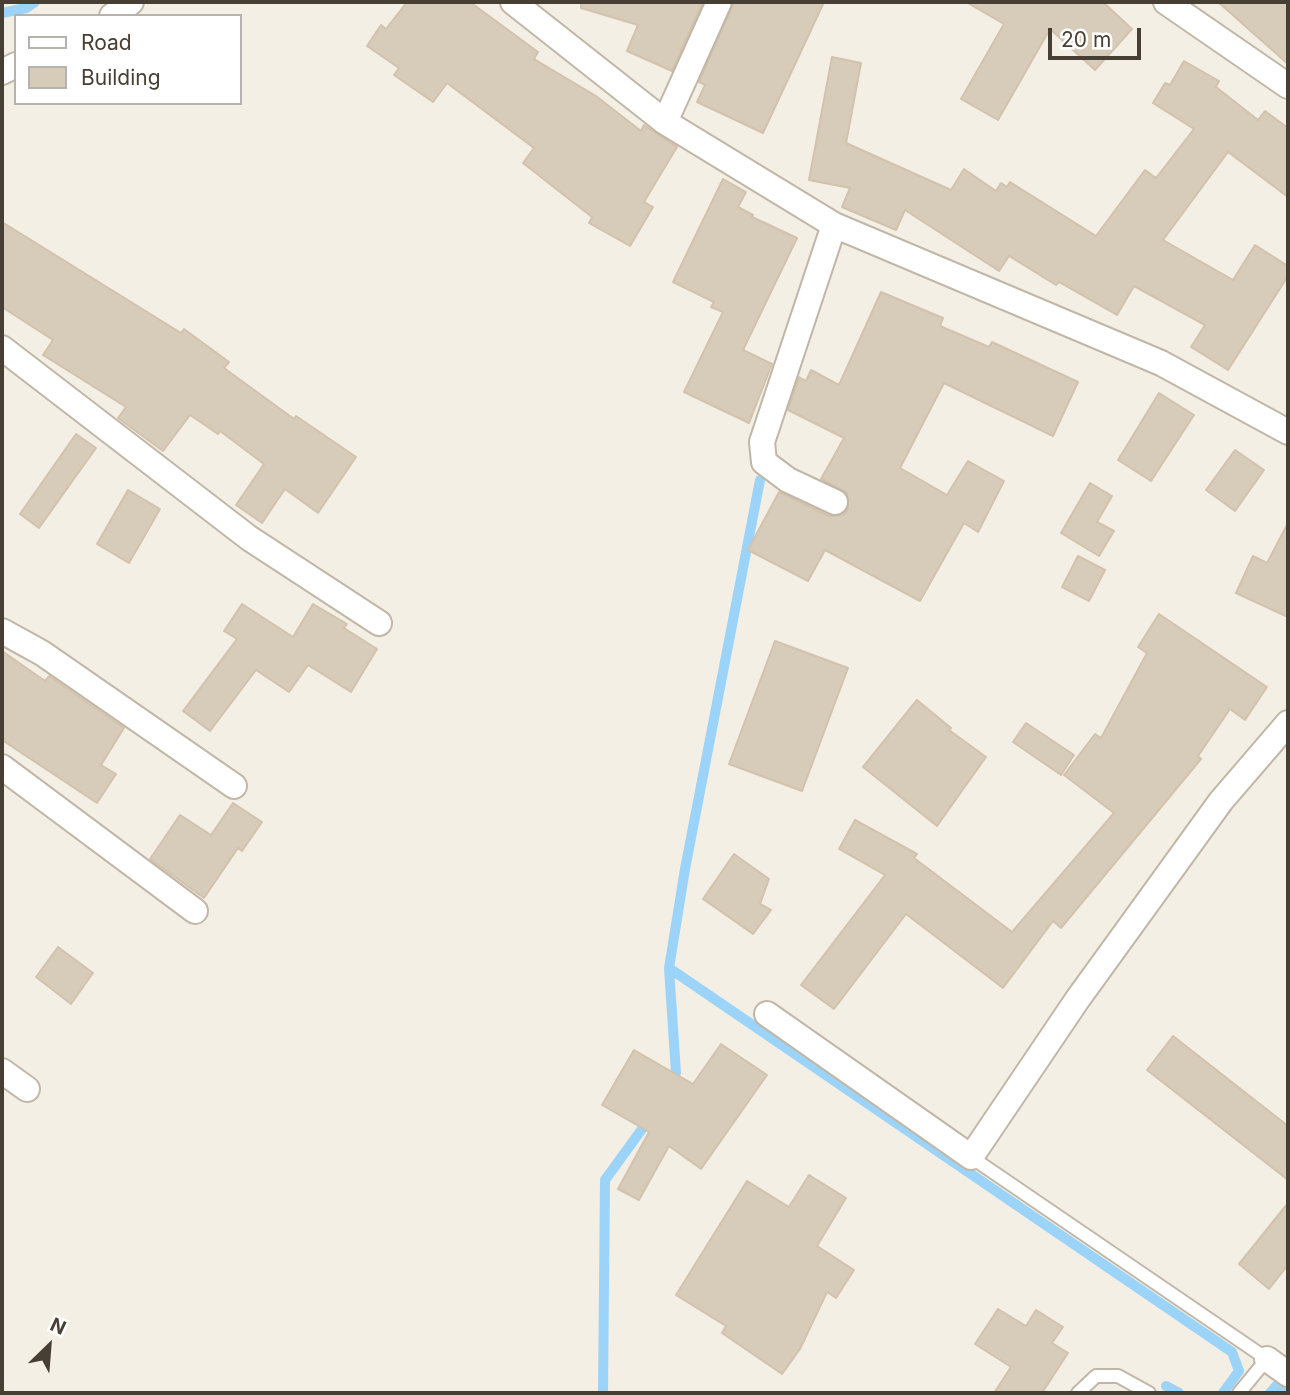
<!DOCTYPE html>
<style>
body{margin:0}
#map{position:relative;width:1290px;height:1395px;overflow:hidden;background:#f4efe5;font-family:Inter,sans-serif}
canvas{display:block}
.frame{position:absolute;inset:0;border:4px solid #483f34;pointer-events:none}
.legend{position:absolute;left:14px;top:14px;width:228px;height:91px;box-sizing:border-box;background:#fff;border:2px solid #b6b2ae;margin:0;padding:9px 12px;list-style:none;font-size:21px;color:#483f34}
.legend li{display:flex;align-items:center;gap:14px;height:35px}
.legend b{width:35px;border:2px solid #b6b2ae}
.north{position:absolute;left:14px;top:1311px;width:70px;height:70px;-webkit-text-stroke:5px #fff;paint-order:stroke;rotate:25deg;font-size:19px;font-weight:700;line-height:28px;text-align:center;color:#483f34}
.north::after{content:'';display:block;margin:auto;width:24px;height:32px;background:#483f34;clip-path:polygon(50% 0,100% 100%,50% 72%,0 100%)}
.scale{position:absolute;left:1048px;top:28px;width:93px;height:32px;box-sizing:border-box;border:4px solid #483f34;border-top:0;padding-left:9px;font-size:21px;line-height:24px;white-space:nowrap;color:#483f34;-webkit-text-stroke:5px #fff;paint-order:stroke}
</style>
<div id="map">
<canvas width="1290" height="1395"></canvas>
<div class="frame"></div>
<ul class="legend">
<li><b style="height:9px;background:#fff"></b>Road</li>
<li><b style="height:19px;background:#d7cbb9"></b>Building</li>
</ul>
<div class="north">N</div>
<div class="scale">20 m</div>
</div>
<script>
const ctx = document.querySelector('canvas').getContext('2d');
ctx.lineJoin = 'round';
const toPath = rows => new Path2D(rows.map(r => 'M' + r).join(''));
function stroke(path, color, width, dash) { ctx.strokeStyle = color; ctx.lineWidth = width; ctx.lineCap = dash ? 'butt' : 'round'; ctx.setLineDash(dash || []); ctx.stroke(path); }
function fillPath(path, color) { ctx.fillStyle = color; ctx.fill(path, 'evenodd'); }
stroke(toPath([
 [2,13,26,8,35,2],
 [669,968,1232,1352,1239,1371,1223,1393],
 [671,1085,676,1073,669,968,685,869,760,480],
 [1166,1386,1179,1393],
 [603,1393,605,1180,650,1118],
 [1270,1393,1276,1386,1286,1393]
]), '#9bd4f8', 10);
const building = toPath([
 [407,2,470,2,538,52,534,59,596,96,641,131,644,125,677,147,644,202,653,207,630,246,589,223,592,217,523,163,534,148,447,83,433,102,394,75,399,68,367,46,381,25,386,29,407,2],
 [581,2,703,2,672,71,627,51,638,25,581,8,581,2],
 [734,2,824,2,763,133,697,102,705,85,699,82,734,2],
 [966,2,1103,2,1132,29,1095,70,1050,29,998,120,961,99,1004,24,966,2],
 [1218,2,1288,2,1288,64,1218,2],
 [832,57,861,63,846,143,951,190,964,169,996,191,1001,183,1007,187,1010,182,1096,236,1145,170,1156,178,1194,129,1153,103,1165,83,1170,85,1184,61,1219,81,1216,87,1258,120,1265,111,1288,128,1288,197,1228,152,1163,240,1233,280,1255,245,1288,266,1288,276,1228,370,1191,347,1205,325,1134,286,1117,315,1059,282,1056,285,1009,256,999,271,905,210,896,230,842,207,850,188,809,180,832,57],
 [723,179,746,192,738,207,753,215,752,217,797,238,743,350,772,364,749,423,684,392,723,312,711,307,714,302,673,282,723,179],
 [2,222,181,333,184,329,229,362,224,368,294,419,296,416,356,457,318,513,285,489,262,523,236,505,264,464,220,431,218,434,190,415,163,451,118,418,126,407,43,355,53,340,2,307,2,222],
 [881,292,943,318,940,326,989,347,992,342,1078,382,1053,436,944,383,900,468,947,495,968,461,1004,481,978,532,964,523,920,601,825,550,808,581,748,550,779,492,829,516,843,515,848,509,847,493,821,479,844,438,788,410,799,377,806,381,811,370,839,385,881,292],
 [1159,393,1194,415,1151,481,1118,460,1159,393],
 [76,434,96,448,39,528,20,514,76,434],
 [1235,450,1264,470,1235,511,1206,490,1235,450],
 [1090,483,1112,496,1097,522,1114,531,1099,556,1061,533,1090,483],
 [128,490,160,509,129,563,97,544,128,490],
 [1288,523,1288,617,1236,593,1253,556,1267,563,1288,523],
 [1078,556,1105,570,1089,601,1062,587,1078,556],
 [242,604,293,637,313,604,347,624,344,628,377,649,351,692,308,665,289,692,256,670,210,731,183,711,237,639,224,631,242,604],
 [1159,614,1267,687,1245,720,1230,709,1198,756,1201,759,1061,928,1053,921,1003,988,906,914,834,1009,801,985,885,875,839,849,855,820,917,854,914,858,1012,932,1114,813,1064,775,1095,734,1101,738,1147,653,1138,647,1159,614],
 [775,641,848,668,802,791,729,764,775,641],
 [2,651,45,681,49,676,124,728,101,765,116,774,97,803,2,740,2,651],
 [917,700,951,728,949,730,986,757,937,826,863,767,917,700],
 [1026,723,1074,755,1061,775,1013,742,1026,723],
 [233,803,262,822,242,851,238,848,204,898,150,859,180,815,211,835,233,803],
 [734,854,769,879,760,904,771,910,753,934,703,899,734,854],
 [58,947,93,973,71,1004,36,977,58,947],
 [1173,1036,1288,1126,1288,1180,1147,1070,1173,1036],
 [721,1044,767,1075,701,1169,669,1146,639,1200,618,1189,649,1132,602,1105,634,1050,693,1084,721,1044],
 [809,1175,846,1198,817,1246,854,1270,836,1298,827,1292,800,1349,782,1374,722,1333,726,1326,676,1295,747,1181,789,1207,809,1175],
 [1288,1203,1288,1265,1269,1289,1239,1264,1288,1203],
 [998,1309,1026,1326,1036,1310,1063,1327,1052,1343,1068,1353,1042,1393,994,1393,1011,1367,975,1344,998,1309]
]);
fillPath(building, '#d7cbb9');
stroke(building, '#d3c2ac', 2);
const lane = toPath([
 [971,1157,1267,1359,1239,1393],
 [1078,1393,1096,1376,1118,1376,1149,1393]
]);
const street = toPath([
 [513,2,665,122,834,225,1161,363,1288,432],
 [1166,2,1288,86],
 [112,16,131,2],
 [2,72,16,65],
 [665,122,719,2],
 [834,225,762,442,764,462,788,480,835,502],
 [2,348,249,538,379,623],
 [2,631,42,653,234,786],
 [2,767,195,911],
 [767,1014,971,1157,1077,1000,1221,801,1288,723],
 [2,1071,27,1089],
 [1267,1359,1288,1374]
]);
stroke(lane, '#c1b7a7', 16);
stroke(street, '#c1b7a7', 28);
stroke(lane, '#fff', 12);
stroke(street, '#fff', 24);
</script>
